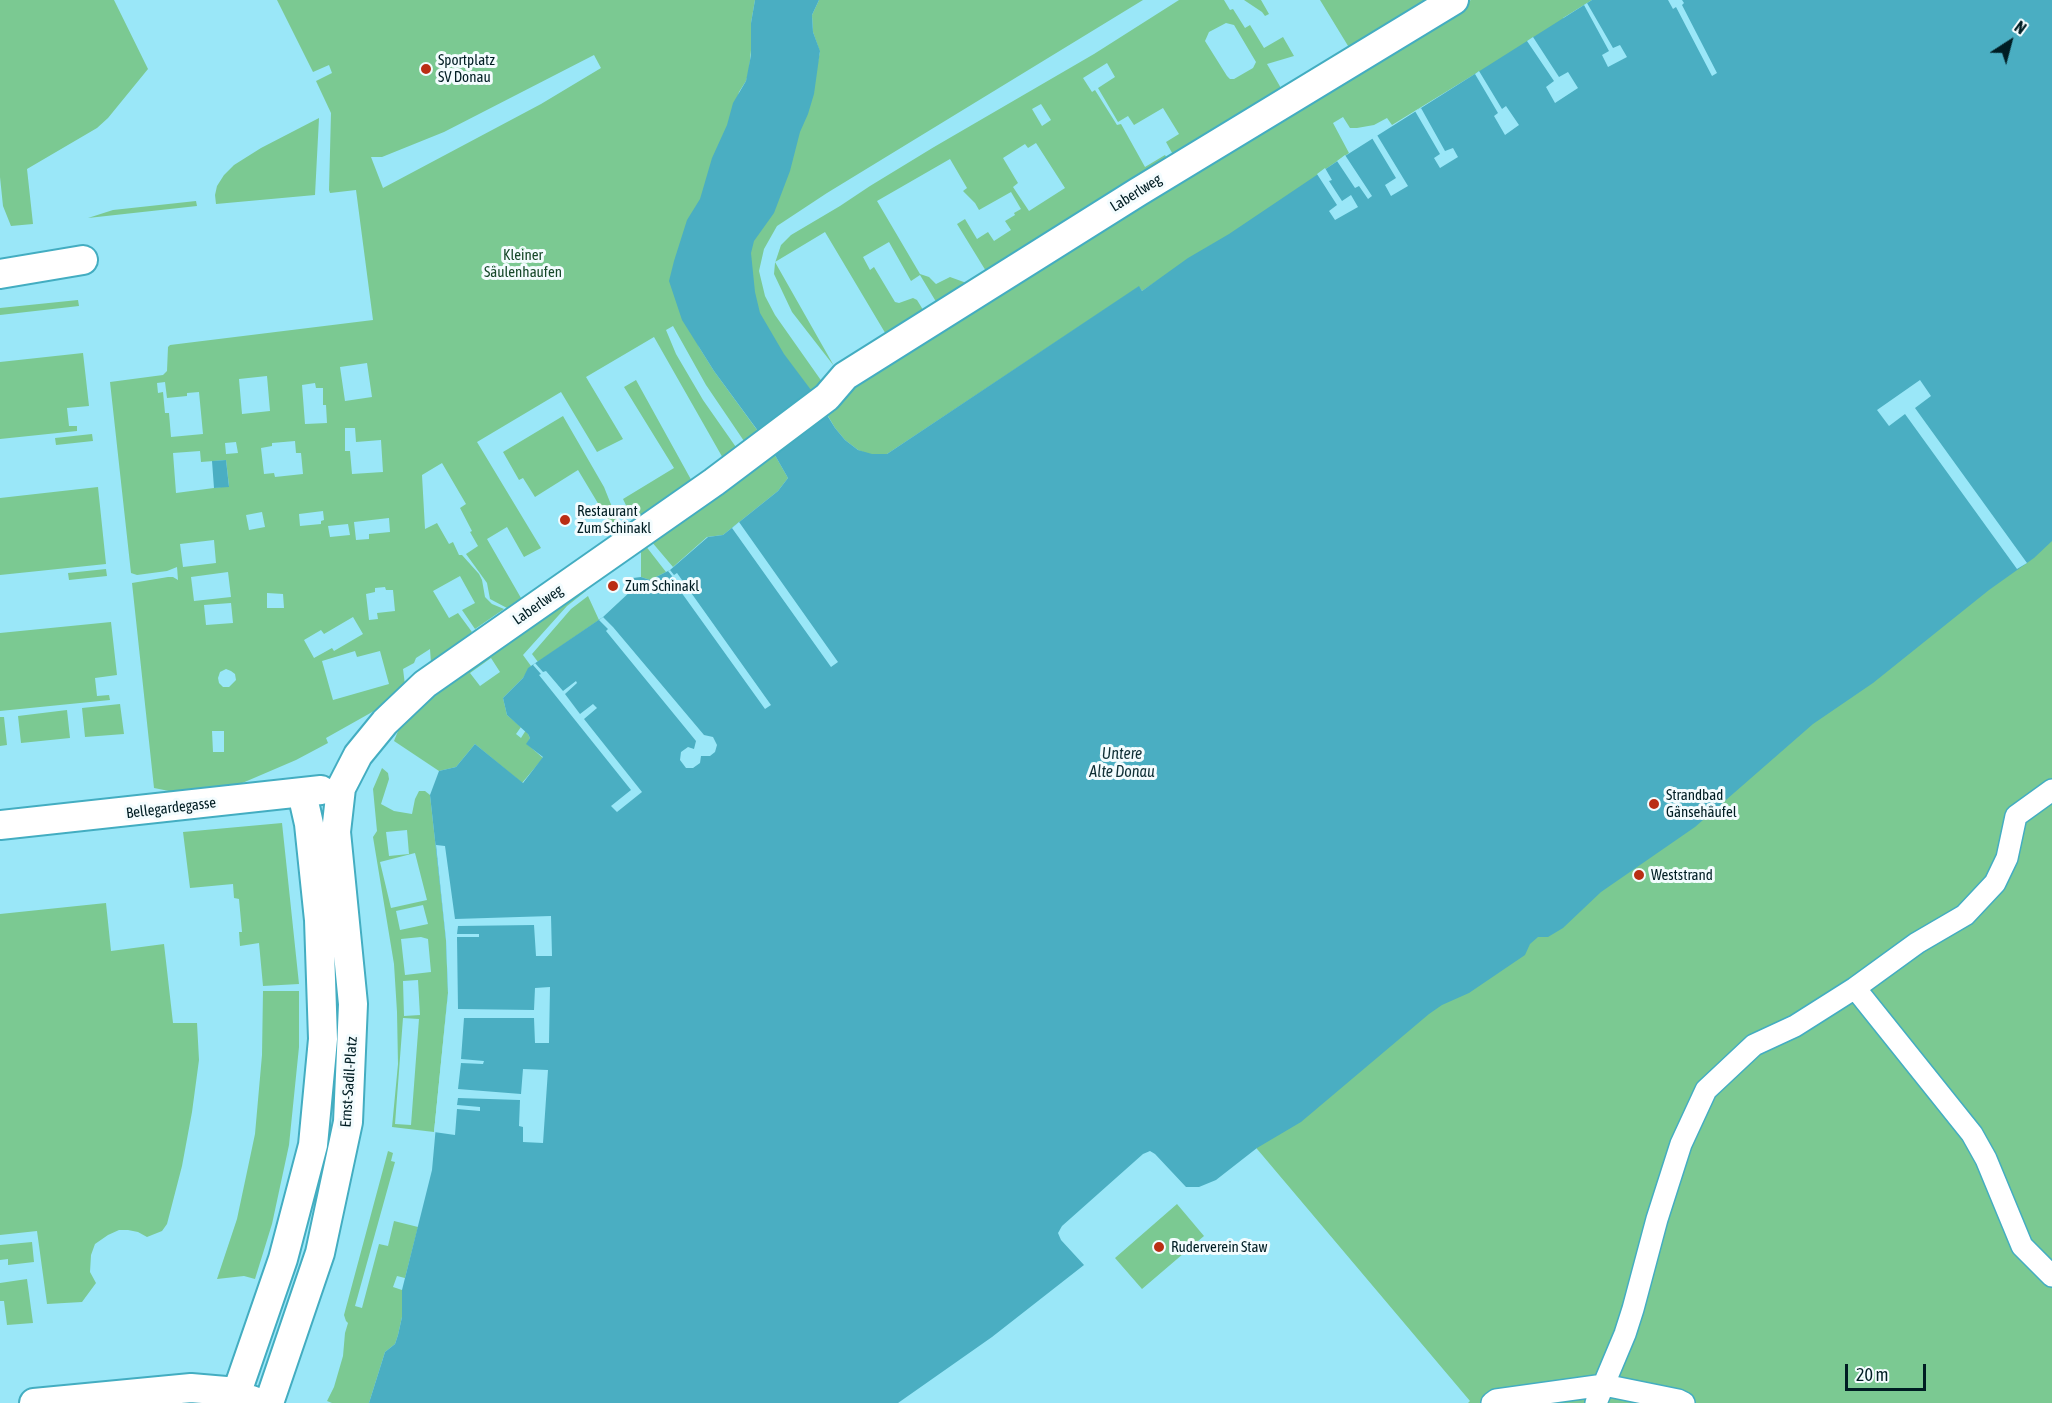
<!DOCTYPE html>
<meta charset="utf-8">
<style>
body{margin:0}
#map{position:relative;width:2052px;height:1403px;overflow:hidden;background:#9ae7f8;font-family:"Asap Condensed",sans-serif}
canvas{display:block}
.north{position:absolute;left:1980px;top:12px;width:60px;height:60px;-webkit-text-stroke:4px #f3fcfe;paint-order:stroke;rotate:36deg;font-size:16px;font-weight:700;line-height:24px;text-align:center;color:#001d23}
.north::after{content:'';display:block;margin:auto;width:21px;height:27px;background:#001d23;clip-path:polygon(50% 0,100% 100%,50% 72%,0 100%)}
.scale{position:absolute;left:1845px;top:1364px;width:81px;height:27px;box-sizing:border-box;border:3px solid #001d23;border-top:0;padding-left:8px;font-size:18px;line-height:21px;white-space:nowrap;color:#001d23;-webkit-text-stroke:4px #f3fcfe;paint-order:stroke}
</style>
<div id="map">
<canvas width="2052" height="1403"></canvas>
<div class="north">N</div>
<div class="scale">20 m</div>
</div>
<script>
const ctx = document.querySelector('canvas').getContext('2d');
ctx.lineJoin = 'round';
function fillPath(path, color) { ctx.fillStyle = color; ctx.fill(path, 'evenodd'); }
const toPath = rows => new Path2D(rows.map(r => 'M' + r).join(''));
function stroke(path, color, width, dash) { ctx.strokeStyle = color; ctx.lineWidth = width; ctx.lineCap = dash ? 'butt' : 'round'; ctx.setLineDash(dash || []); ctx.stroke(path); }
function drawText(font, color, halo, rows, align = 'center') {
  ctx.font = font + ' "Asap Condensed",sans-serif'; ctx.lineWidth = 6; ctx.setLineDash([]); ctx.textBaseline = 'middle'; ctx.strokeStyle = halo; ctx.fillStyle = color; for (const [text, x, y, turn = 0] of rows) {
    ctx.save(); ctx.translate(x, y); ctx.rotate((+turn || 0) * Math.PI / 180); ctx.textAlign = isNaN(turn) ? turn : align; if (halo) ctx.strokeText(text, 0, 0); ctx.fillText(text, 0, 0); ctx.restore();
  }
}
fillPath(toPath([
 [0,0,114,0,148,69,108,118,97,128,27,169,33,224,11,226,3,206,0,177],
 [277,0,755,0,751,23,752,40,749,71,746,81,739,92,689,316,699,347,714,371,760,434,746,444,706,385,673,326,666,330,676,354,703,400,738,450,724,460,654,337,586,377,623,439,597,452,561,392,477,442,541,548,524,557,507,527,487,539,521,598,507,608,490,599,487,583,466,554,478,546,470,532,472,531,460,508,466,504,442,463,422,475,425,529,437,523,449,544,453,542,459,555,462,555,479,574,482,580,485,597,492,604,504,609,475,629,462,610,475,603,460,576,433,591,449,618,458,613,472,632,431,663,430,649,416,658,414,663,403,669,406,693,326,738,328,743,296,760,233,787,184,794,154,788,132,583,168,577,173,577,178,580,177,567,167,571,137,575,131,573,110,382,163,375,167,371,168,347,170,345,373,320,356,190,330,193,329,190,331,113,316,81,332,73,329,65,313,72],
 [594,55,601,68,541,104,383,188,371,157,382,157,444,132],
 [367,363,372,397,345,401,340,367],
 [267,376,270,411,242,414,239,379],
 [165,382,167,398,187,396,187,393,199,392,203,434,171,437,169,413,165,413,163,392,158,393,157,383],
 [315,383,316,388,323,388,323,405,326,405,327,423,305,424,302,385],
 [345,428,355,428,356,442,381,440,383,472,352,474,350,451,345,451],
 [295,441,296,453,301,453,303,474,275,477,274,473,264,474,261,448,272,446,272,443],
 [236,442,238,453,226,454,225,443],
 [200,451,201,462,226,460,229,486,176,493,173,453],
 [323,511,324,520,321,521,321,524,300,526,299,514],
 [262,512,265,527,249,530,246,515],
 [389,518,390,532,369,534,369,539,356,540,354,522],
 [348,524,350,535,330,537,328,526],
 [214,540,216,563,183,567,180,544],
 [228,572,231,597,194,601,191,577],
 [385,587,386,590,393,590,395,611,377,613,378,619,369,620,366,594,375,592,375,588],
 [267,593,283,594,284,608,267,608],
 [231,603,233,623,206,625,204,605],
 [353,617,363,634,334,651,332,648,314,658,304,640,321,630,324,634],
 [355,651,357,657,380,651,389,684,333,700,322,661],
 [226,669,231,671,235,674,236,680,229,687,223,687,219,683,218,678,220,672],
 [212,731,224,731,224,752,213,752],
 [819,0,1143,0,827,193,777,226,764,249,759,271,765,296,775,315,825,386,806,399,765,353,743,237,816,70,820,52,813,32,812,15],
 [1179,0,1224,0,1230,10,1233,9,1245,28,1250,25,1264,48,1283,37,1294,56,1267,64,1285,95,1176,160,1166,142,1179,134,1163,108,1134,125,1128,116,1118,122,1098,88,1115,77,1107,63,1083,78,1092,92,1095,90,1117,125,1121,124,1145,167,1165,155,1170,164,989,276,957,224,965,219,977,239,988,232,994,241,1011,230,1005,221,1015,215,1014,213,1021,209,1011,192,979,210,975,203,963,191,967,188,950,159,877,201,920,274,929,277,936,284,950,277,972,285,938,305,920,275,911,281,889,242,863,257,870,270,874,267,895,302,899,303,913,298,917,300,925,313,887,336,825,232,775,262,834,366,792,312,774,274,775,263,781,245,791,235,840,206,870,186,934,147,1094,54],
 [1226,23,1234,25,1256,62,1253,68,1234,79,1230,79,1227,76,1205,41,1209,32],
 [1041,104,1051,120,1042,126,1032,109],
 [1036,143,1065,188,1029,211,1013,187,1018,183,1003,158,1025,144,1028,148],
 [1244,0,1261,0,1269,14,1265,16,1262,12],
 [1320,0,1444,0,1353,54],
 [1471,0,1592,0,1563,18,1576,38,1475,74,1392,125,1387,118,1374,125,1357,128,1350,128,1343,117,1333,123,1349,153,1317,175,1319,186,1208,247,1142,291,1139,287,887,454,868,454,858,450,845,440,835,428,825,411,846,388,1407,37],
 [319,118,315,195,216,204,215,195,217,186,224,175,234,165,261,148],
 [2052,168,2052,1403,1468,1403,1470,1401,1214,1098],
 [196,201,197,206,88,218,113,210],
 [78,300,79,306,0,315,0,308],
 [83,353,89,406,67,408,69,426,77,426,77,431,0,439,0,362],
 [636,380,694,485,635,524,623,499,674,468,624,387],
 [563,416,604,487,622,532,617,535,578,470,535,497,523,478,519,480,503,452],
 [92,434,93,441,56,445,55,438],
 [772,450,788,478,778,491,723,535,707,537,673,567,651,541],
 [98,487,106,564,0,575,0,498],
 [645,545,666,572,650,580,641,577,641,548],
 [106,569,107,576,69,580,68,573],
 [585,587,586,591,567,606,523,655,531,666,523,678,503,698,507,715,521,727,516,734,521,738,526,730,530,738,527,744,543,758,522,783,475,744,456,767,439,771,394,741,398,731,424,700],
 [491,658,500,672,480,686,470,673],
 [588,596,599,620,538,662,532,654,571,609],
 [111,622,117,675,95,678,97,696,109,695,110,700,0,711,0,633],
 [120,704,124,734,85,737,82,708],
 [67,710,70,738,21,743,18,716],
 [0,717,4,717,7,745,0,746],
 [382,768,388,773,389,779,381,804,394,811,412,814,415,799,419,791,425,791,430,795,446,940,448,993,434,1132,392,1127,398,1064,397,1012,394,964,373,837,377,831,373,789],
 [407,830,409,854,389,856,386,832],
 [415,853,427,900,391,908,380,862],
 [423,905,428,924,400,930,396,911],
 [421,937,428,939,431,972,405,975,401,939],
 [418,980,420,1015,404,1016,403,981],
 [403,1018,419,1019,411,1125,395,1124],
 [282,823,299,984,263,986,259,943,240,946,239,932,242,932,239,899,234,898,233,884,190,888,183,832],
 [106,903,111,951,164,944,173,1023,197,1023,199,1060,192,1112,182,1166,167,1224,162,1231,147,1237,138,1232,128,1230,119,1230,108,1235,95,1244,91,1255,90,1272,96,1283,82,1302,47,1304,37,1231,0,1235,0,914],
 [263,991,299,991,299,1047,289,1145,272,1224,255,1279,244,1276,217,1279,237,1219,255,1134,262,1055],
 [388,1151,393,1153,391,1161,395,1162,355,1306,362,1308,379,1244,388,1246,394,1221,418,1227,405,1278,397,1276,393,1287,402,1290,402,1317,398,1335,395,1344,385,1352,369,1403,332,1403,327,1401,334,1387,343,1356,345,1333,348,1323,346,1321,344,1315],
 [1177,1204,1204,1236,1142,1289,1115,1258],
 [32,1242,34,1262,8,1265,8,1259,0,1260,0,1245],
 [27,1279,33,1323,7,1325,4,1301,0,1301,0,1283]
]), '#7bc992');
fillPath(toPath([
 [755,0,819,0,812,15,813,32,820,51,814,94,808,114,800,132,790,171,774,213,754,241,751,253,755,292,760,313,784,354,814,394,835,428,845,440,858,450,872,454,887,454,1139,286,1142,291,1188,258,1229,234,1345,156,1592,0,2052,0,2052,541,2034,558,1989,590,1873,683,1813,724,1695,827,1601,892,1563,928,1548,937,1538,937,1530,944,1525,955,1469,993,1442,1005,1429,1014,1301,1122,1257,1148,1216,1180,1199,1187,1186,1187,1155,1154,1150,1151,1143,1154,1062,1226,1058,1233,1061,1240,1084,1265,992,1337,898,1403,369,1403,385,1352,395,1344,398,1335,402,1317,402,1290,432,1170,448,993,446,940,430,795,439,771,456,767,475,744,523,783,543,757,526,744,530,738,528,734,507,715,503,698,523,678,528,668,603,617,633,589,633,578,641,577,650,580,670,570,708,537,723,535,778,491,788,478,772,450,714,371,682,320,669,281,674,261,687,220,700,199,712,158,727,125,733,103,746,81,751,55,751,23],
 [226,460,229,487,214,488,212,461]
]), '#4aaec2');
fillPath(toPath([
 [1668,0,1682,0,1684,3,1682,5,1717,73,1712,76,1676,7,1673,9],
 [1587,3,1613,48,1620,45,1627,57,1608,67,1602,55,1609,51,1584,5],
 [1533,37,1559,77,1568,72,1578,88,1555,103,1546,87,1554,81,1527,41],
 [1479,71,1502,109,1506,106,1519,125,1505,135,1494,116,1498,113,1475,74],
 [1421,108,1445,151,1453,148,1458,157,1440,168,1434,158,1440,154,1415,111],
 [1377,135,1408,186,1391,196,1385,185,1396,178,1372,138],
 [1345,155,1372,196,1368,199,1359,186,1355,188,1337,161],
 [1325,168,1332,180,1329,181,1342,201,1351,195,1358,207,1335,220,1329,211,1337,205,1317,174],
 [1920,380,1931,396,1915,408,2027,563,2017,569,1905,414,1889,426,1877,410],
 [739,522,838,662,831,667,732,528],
 [670,570,674,575,677,573,771,705,765,709,671,578,672,576,668,571],
 [603,617,613,627,704,735,713,737,717,745,715,752,710,756,701,756,700,763,693,768,686,768,680,760,681,752,688,747,694,749,696,741,606,631,608,629,599,620],
 [535,663,543,672,546,671,563,691,576,681,577,683,565,694,580,714,593,704,597,708,584,719,642,792,617,812,611,806,631,790,539,675,541,674,533,665],
 [436,845,445,846,455,919,551,916,552,956,536,956,534,925,458,926,457,934,479,934,479,937,457,937,458,1009,534,1010,535,988,550,987,549,1043,535,1043,534,1018,464,1018,461,1059,484,1061,483,1064,461,1063,458,1089,521,1094,523,1069,548,1070,543,1143,523,1142,523,1127,519,1126,520,1100,458,1098,457,1105,480,1107,480,1111,457,1109,455,1135,434,1132,448,993,446,940]
]), '#9ae7f8');
const pedestrian = toPath([
 [1855,988,1972,1134,1986,1159,2022,1246,2052,1276],
 [1492,1403,1496,1400,1604,1385,1678,1400,1684,1403],
 [1596,1403,1625,1334,1633,1309,1657,1219,1681,1144,1706,1090,1754,1045,1795,1026,1855,988,1917,943,1965,915,1995,883,2007,858,2016,816,2052,790]
]);
const minor = toPath([
 [0,274,83,260],
 [0,825,321,790],
 [236,1395,283,1259,313,1145,323,1039,319,920,309,824,302,793],
 [34,1403,191,1388,226,1391,254,1401],
 [269,1403,320,1253,348,1122,353,1004,336,832,341,788,358,755,385,722,425,684,714,482,827,397,845,376,1138,192,1454,0]
]);
stroke(pedestrian, '#43adc1', 24);
stroke(minor, '#43adc1', 32);
stroke(pedestrian, '#fff', 21);
stroke(minor, '#fff', 28);
for (const [x, y, r, color] of [
 [426,69,6,"#ba2e14"],
 [565,520,6,"#ba2e14"],
 [613,586,6,"#ba2e14"],
 [1654,804,6,"#ba2e14"],
 [1639,875,6,"#ba2e14"],
 [1159,1247,6,"#ba2e14"]
]) { const dot = new Path2D(); dot.arc(x, y, r, 0, 2 * Math.PI); ctx.fillStyle = color; ctx.fill(dot); stroke(dot, '#f3fcfe', 2); }
drawText('15px', '#001d23', '#f3fcfe', [
 ["Sportplatz",438,60],
 ["SV Donau",438,77],
 ["Restaurant",577,511],
 ["Zum Schinakl",577,528],
 ["Zum Schinakl",625,586],
 ["Strandbad",1666,795],
 ["Gänsehäufel",1666,812],
 ["Weststrand",1651,875],
 ["Ruderverein Staw",1171,1247]
], 'left');
drawText('15px', '#001d23', '#f3fcfe', [
 ["Laberlweg",1136,193,-32],
 ["Laberlweg",538,605,-35],
 ["Bellegardegasse",171,808,-7],
 ["Ernst-Sadil-Platz",349,1082,-86]
]);
drawText('15px', '#164829', '#f3fcfe', [
 ["Kleiner",523,255],
 ["Säulenhaufen",523,272]
]);
drawText('italic 16px', '#0f2f35', '#f3fcfe', [
 ["Untere",1122,754],
 ["Alte Donau",1122,772]
]);
</script>
